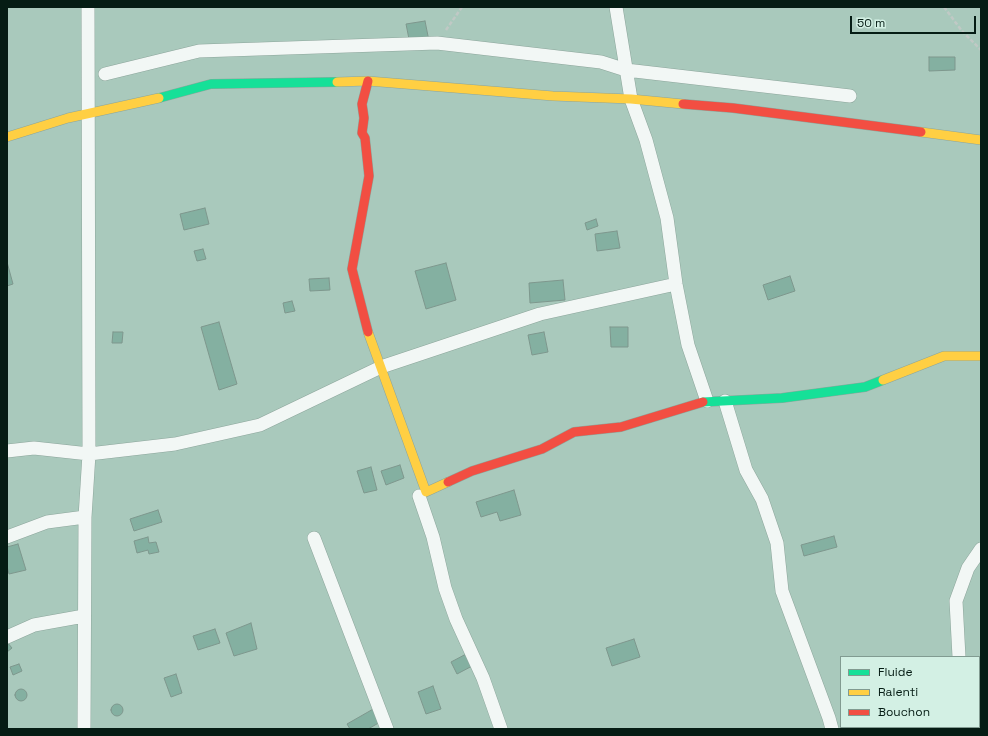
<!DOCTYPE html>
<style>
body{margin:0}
#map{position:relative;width:988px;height:736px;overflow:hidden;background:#a9c9bc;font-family:"Space Grotesk",sans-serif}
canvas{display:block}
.frame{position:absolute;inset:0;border:8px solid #051c14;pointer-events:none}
.legend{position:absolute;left:840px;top:656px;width:140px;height:72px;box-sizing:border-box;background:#d3f0e4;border:1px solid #819b91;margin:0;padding:5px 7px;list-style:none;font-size:12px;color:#051c14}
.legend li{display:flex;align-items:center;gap:8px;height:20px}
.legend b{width:20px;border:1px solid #819b91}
.scale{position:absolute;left:850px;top:16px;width:126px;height:18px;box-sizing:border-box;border:2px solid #051c14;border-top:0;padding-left:5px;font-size:12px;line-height:14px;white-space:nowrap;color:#051c14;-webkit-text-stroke:3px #d3f0e4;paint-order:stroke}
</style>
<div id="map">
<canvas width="988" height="736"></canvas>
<div class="frame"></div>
<ul class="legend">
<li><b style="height:5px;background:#16e098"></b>Fluide</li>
<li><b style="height:5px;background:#ffcf43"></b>Ralenti</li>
<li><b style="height:5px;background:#f24e42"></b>Bouchon</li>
</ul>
<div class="scale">50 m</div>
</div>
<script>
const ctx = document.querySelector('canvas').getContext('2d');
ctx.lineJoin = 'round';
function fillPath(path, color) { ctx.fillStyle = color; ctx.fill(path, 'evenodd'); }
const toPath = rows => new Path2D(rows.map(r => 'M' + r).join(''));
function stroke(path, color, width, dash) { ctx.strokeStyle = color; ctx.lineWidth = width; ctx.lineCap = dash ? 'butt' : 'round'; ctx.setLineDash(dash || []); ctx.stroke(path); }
const building = toPath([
 [425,21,429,41,410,44,406,24,425,21],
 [929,57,955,57,955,70,929,71,929,57],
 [205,208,209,224,184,230,180,214,205,208],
 [596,219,598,226,587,230,585,223,596,219],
 [617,231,620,248,597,251,595,234,617,231],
 [203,249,206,259,197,261,194,251,203,249],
 [7,262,13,284,7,286,7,262],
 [446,263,456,300,426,309,415,271,446,263],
 [790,276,795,291,768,300,763,285,790,276],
 [329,278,330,290,310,291,309,279,329,278],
 [563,280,565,300,530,303,529,283,563,280],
 [292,301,295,311,285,313,283,303,292,301],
 [219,322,237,384,219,390,201,327,219,322],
 [610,327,628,327,628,347,611,347,610,327],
 [113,332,123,332,122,343,112,343,113,332],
 [544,332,548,352,532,355,528,335,544,332],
 [400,465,404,478,386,485,381,471,400,465],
 [371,467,377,490,364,493,357,471,371,467],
 [514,490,521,515,500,521,497,512,481,517,476,502,514,490],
 [158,510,162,522,134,531,130,519,158,510],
 [834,536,837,547,804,556,801,545,834,536],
 [148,537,149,543,156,542,159,552,149,554,148,550,137,553,134,541,148,537],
 [18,544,26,570,9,574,7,566,7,547,18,544],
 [251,623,257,649,234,656,226,633,251,623],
 [215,629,220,643,198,650,193,636,215,629],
 [634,639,640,657,612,666,606,648,634,639],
 [7,642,12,648,7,652,7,642],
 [470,652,476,664,457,674,451,662,470,652],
 [19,664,22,671,13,675,10,667,19,664],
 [176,674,182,693,171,697,164,678,176,674],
 [433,686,441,709,426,714,418,692,433,686],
 '15 695a6 6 0 1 1 12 0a6 6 0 1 1-12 0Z',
 '111 710a6 6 0 1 1 12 0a6 6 0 1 1-12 0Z',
 [375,708,382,721,368,729,350,729,347,724,375,708]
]);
fillPath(building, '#84b0a1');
stroke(building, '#7e978d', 1);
const street = toPath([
 [616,7,631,99,646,140,667,218,676,284,688,345,707,401],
 [105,74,199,51,437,43,601,62,626,70,850,96],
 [725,401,746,470,762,499,777,543,782,591,829,718,832,729],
 [7,451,34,448,89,454,175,444,260,425,381,367,540,314,676,284],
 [419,496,433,537,445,588,456,619,483,678,501,729],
 [7,537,47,522,85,517],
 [314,538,387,729],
 [7,637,34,625,84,616],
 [959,657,956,601,968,568,981,549],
 [974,727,974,729],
 [84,729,85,517,89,454,88,7]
]);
const fast = toPath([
 [159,98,211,84,337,82],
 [703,402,782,398,865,387,883,380]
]);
const slow = toPath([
 [337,82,368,81,553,96,631,99,683,104],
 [921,132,981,140],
 [7,137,68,118,159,98],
 [368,332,426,492,448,482],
 [883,380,944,356,981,356]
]);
const jam = toPath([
 [368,81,362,104,364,118,362,133,365,138,369,176,352,269,368,332],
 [683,104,733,108,921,132],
 [448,482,472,471,542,449,574,432,621,427,703,402]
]);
stroke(street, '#8ca59b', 14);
stroke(fast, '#8ca59b', 10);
stroke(slow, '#8ca59b', 10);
stroke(jam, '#8ca59b', 10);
stroke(toPath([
 [944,7,962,31,981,50],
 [446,30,462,7]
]), '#c0c9c5', 2.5, [4, 2]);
stroke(street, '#f2f7f5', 13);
stroke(fast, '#16e098', 9);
stroke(slow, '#ffcf43', 9);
stroke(jam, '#f24e42', 9);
</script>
